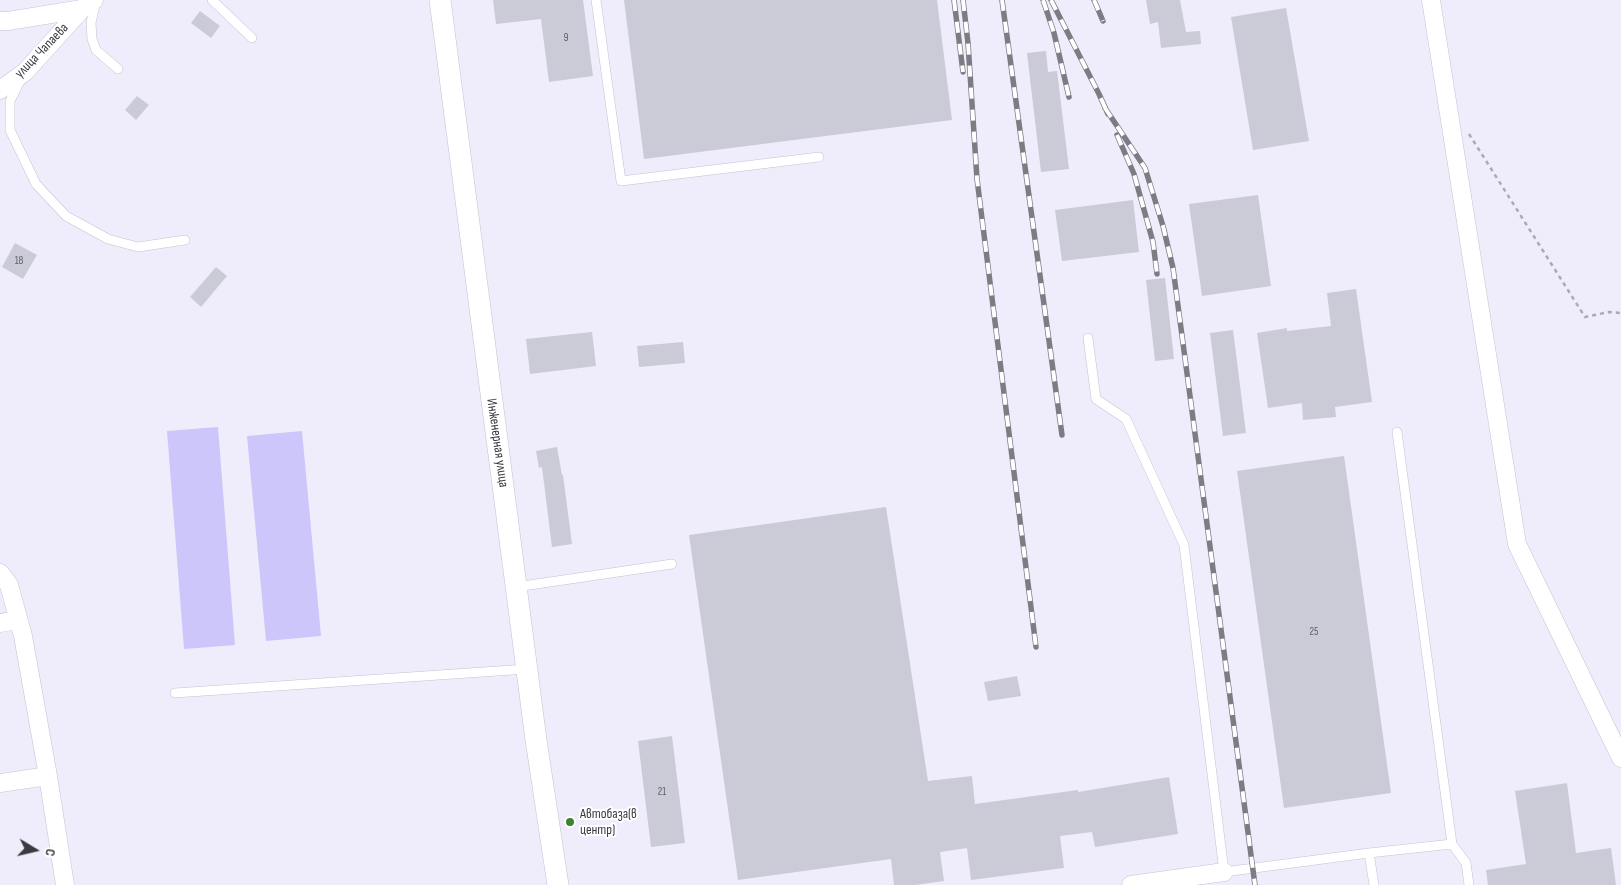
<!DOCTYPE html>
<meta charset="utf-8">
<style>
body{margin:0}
#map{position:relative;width:1621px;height:885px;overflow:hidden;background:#efedfb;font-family:"Sofia Sans Condensed",sans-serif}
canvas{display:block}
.north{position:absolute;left:10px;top:825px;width:50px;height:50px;-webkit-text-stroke:4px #fff;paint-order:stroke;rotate:99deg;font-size:14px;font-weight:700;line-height:20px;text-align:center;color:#3b3a40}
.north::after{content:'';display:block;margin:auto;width:18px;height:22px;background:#3b3a40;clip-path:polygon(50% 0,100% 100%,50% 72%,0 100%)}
</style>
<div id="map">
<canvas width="1621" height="885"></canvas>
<div class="north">С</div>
</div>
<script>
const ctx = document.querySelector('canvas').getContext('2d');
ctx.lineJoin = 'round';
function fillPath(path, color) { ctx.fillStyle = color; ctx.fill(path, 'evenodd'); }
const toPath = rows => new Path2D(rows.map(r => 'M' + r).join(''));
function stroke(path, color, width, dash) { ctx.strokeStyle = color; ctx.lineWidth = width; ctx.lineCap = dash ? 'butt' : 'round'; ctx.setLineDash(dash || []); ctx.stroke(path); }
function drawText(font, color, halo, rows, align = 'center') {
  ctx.font = font + ' "Sofia Sans Condensed",sans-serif'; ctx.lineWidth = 4; ctx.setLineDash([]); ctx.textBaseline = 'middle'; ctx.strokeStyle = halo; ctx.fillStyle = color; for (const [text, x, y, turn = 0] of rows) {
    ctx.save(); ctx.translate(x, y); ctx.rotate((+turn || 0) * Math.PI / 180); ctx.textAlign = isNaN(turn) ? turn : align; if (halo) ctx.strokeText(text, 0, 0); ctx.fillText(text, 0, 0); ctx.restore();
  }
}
fillPath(toPath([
 [218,427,235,645,184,649,167,431],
 [302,431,321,636,266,641,247,436]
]), '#cdc6fa');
fillPath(toPath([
 [493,0,583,0,593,76,549,82,541,19,496,24],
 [624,0,937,0,952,120,644,159],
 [1146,0,1180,0,1186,32,1200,31,1201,44,1161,48,1158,22,1150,24],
 [1286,8,1309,141,1253,150,1231,17],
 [200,11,220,26,211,38,191,23],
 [1046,51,1048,72,1057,71,1069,169,1041,172,1027,53],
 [137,96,149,105,136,120,125,110],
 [1258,195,1271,286,1202,296,1189,204],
 [1133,200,1139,252,1062,261,1055,210],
 [15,243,37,255,23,279,2,267],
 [216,267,227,276,201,307,190,297],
 [1165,278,1174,359,1155,361,1146,280],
 [1356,289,1372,402,1335,407,1336,417,1303,420,1302,403,1268,408,1257,333,1287,328,1287,331,1331,326,1327,293],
 [1233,330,1246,433,1223,436,1210,333],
 [592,332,596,366,530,374,526,339],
 [683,342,685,363,639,367,637,346],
 [557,447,562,475,563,475,572,544,552,547,542,467,539,468,536,451],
 [1344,456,1391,793,1284,808,1237,471],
 [886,507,928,781,972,776,975,804,1078,790,1078,792,1169,777,1178,834,1095,847,1092,832,1060,836,1064,868,971,880,967,848,940,852,944,881,915,885,894,885,891,859,738,880,689,535],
 [1017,676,1021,696,988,701,984,682],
 [672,736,685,843,651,847,638,741],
 [1567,783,1576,853,1611,848,1616,885,1488,885,1486,870,1526,864,1515,791]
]), '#cbcad7');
const service = toPath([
 [96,0,91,23,92,39,96,50,118,69],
 [212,0,252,38],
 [596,0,621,181,819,157],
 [21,79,10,101,10,130,36,184,66,216,108,239,138,247,185,240],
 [1088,338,1096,399,1126,419,1184,545,1224,872,1369,853,1452,844,1397,432],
 [516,587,672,564],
 [175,693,527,669],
 [1452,844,1466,863,1469,885],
 [1369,853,1374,885]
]);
const minor = toPath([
 [1431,0,1517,544,1621,758],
 [0,21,8,21,82,9,94,0],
 [0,90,25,72,82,9],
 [0,573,9,585,23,636,48,776,65,885],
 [0,623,18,620],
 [0,783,48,776],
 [1131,885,1224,872]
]);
const tertiary = toPath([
 [440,0,536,740,558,885]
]);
stroke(service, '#c4c2d0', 10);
stroke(minor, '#c4c2d0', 19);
stroke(tertiary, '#c4c2d0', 22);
stroke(toPath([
 [1469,134,1585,317,1609,312,1621,313]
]), '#aaa9b4', 2.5, [4, 4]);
stroke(service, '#fff', 9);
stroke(minor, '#fff', 18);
stroke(tertiary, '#fff', 21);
const rail = toPath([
 [954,0,963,72],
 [963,0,968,43,977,179,1036,647],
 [1002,0,1062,435],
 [1043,0,1054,33,1069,97],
 [1051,0,1099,94,1108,114],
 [1094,0,1103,21],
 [1105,108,1145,168,1163,226,1173,268,1255,885],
 [1117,135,1134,174,1153,242,1157,274]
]);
stroke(rail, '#7d7c84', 5.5);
stroke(rail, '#fff', 4, [11]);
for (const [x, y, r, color] of [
 [570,822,5,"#3b842c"]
]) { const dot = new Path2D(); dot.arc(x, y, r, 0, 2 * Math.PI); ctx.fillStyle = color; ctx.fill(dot); stroke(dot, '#fff', 2); }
drawText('11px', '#5f5e66', null, [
 ["9",566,38],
 ["18",19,261],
 ["25",1314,632],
 ["21",662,792]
]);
drawText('14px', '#3b3a40', '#fff', [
 ["улица Чапаева",42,51,-46],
 ["Инженерная улица",497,443,82]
]);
drawText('14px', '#3b3a40', '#fff', [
 ["Автобаза(в",580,814],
 ["центр)",580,830]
], 'left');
</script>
